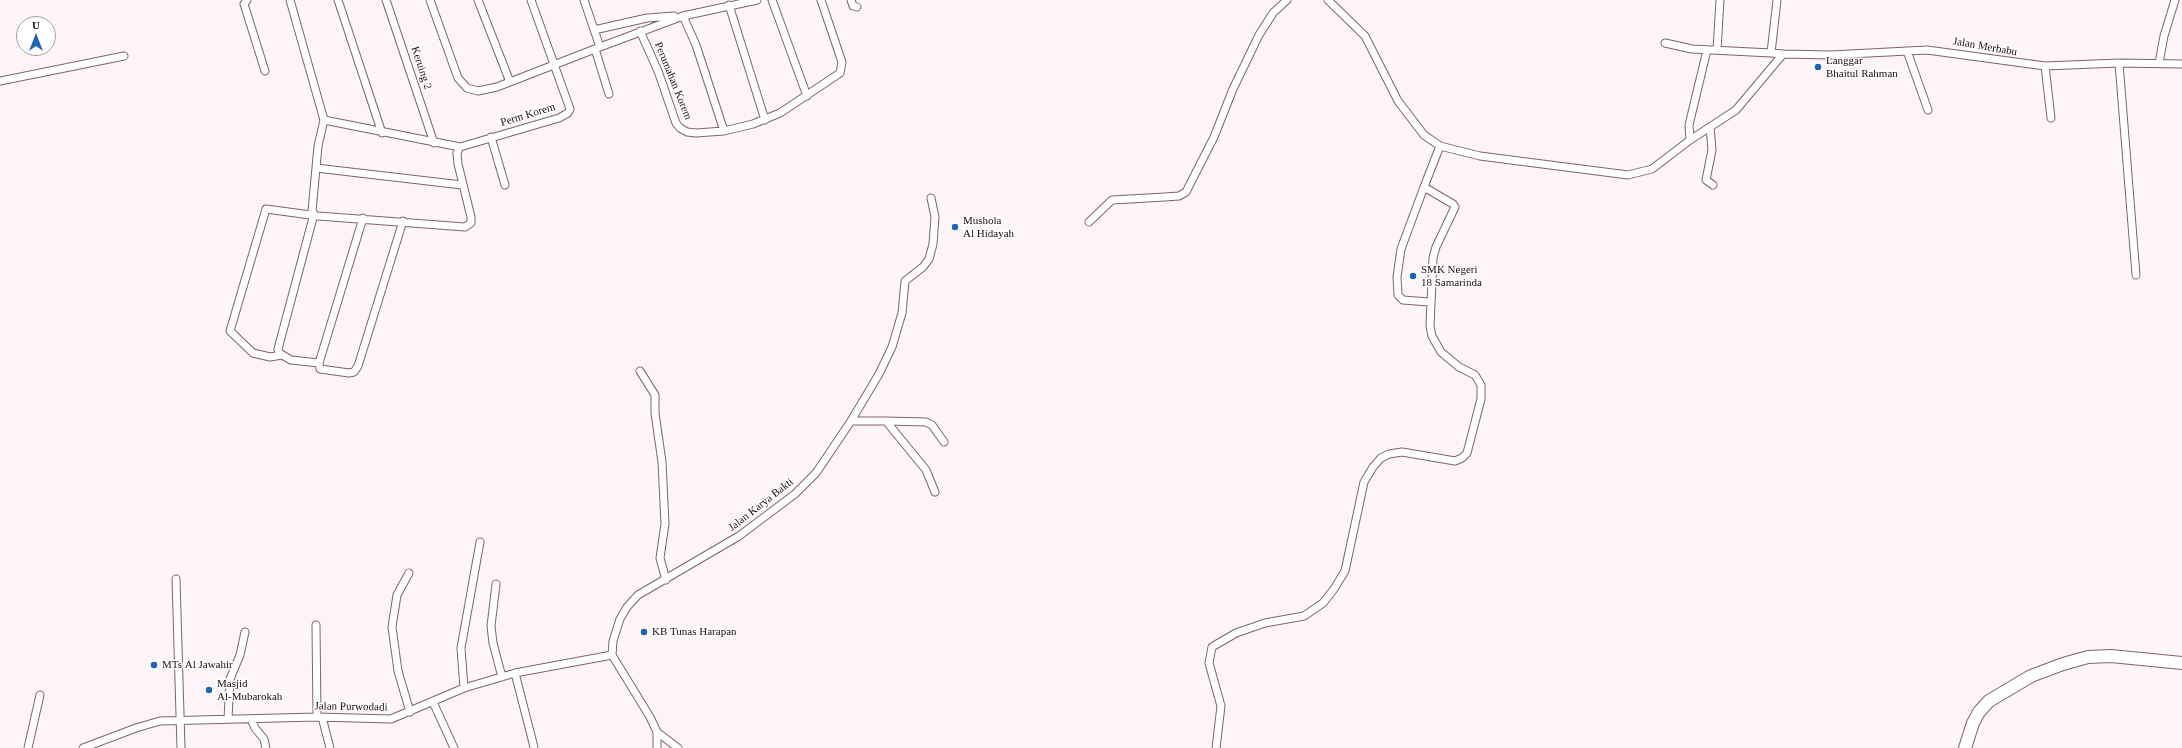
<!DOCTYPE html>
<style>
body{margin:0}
#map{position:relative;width:2182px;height:748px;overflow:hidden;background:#fdf5f9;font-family:"Times New Roman",serif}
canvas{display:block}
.north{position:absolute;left:16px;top:16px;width:40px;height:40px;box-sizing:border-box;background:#fff;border:1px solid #a39ea1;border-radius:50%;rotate:0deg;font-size:11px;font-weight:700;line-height:16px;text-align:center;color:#1a0d14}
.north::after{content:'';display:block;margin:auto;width:14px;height:18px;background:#1f63b4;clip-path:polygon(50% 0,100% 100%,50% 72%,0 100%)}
</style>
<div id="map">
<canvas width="2182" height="748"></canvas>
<div class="north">U</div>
</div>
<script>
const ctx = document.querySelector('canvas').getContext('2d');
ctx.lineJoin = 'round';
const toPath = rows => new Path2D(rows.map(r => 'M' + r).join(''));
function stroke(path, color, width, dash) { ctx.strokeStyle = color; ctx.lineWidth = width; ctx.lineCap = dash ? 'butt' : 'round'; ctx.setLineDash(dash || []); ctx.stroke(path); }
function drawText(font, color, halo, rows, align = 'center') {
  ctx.font = font + ' "Times New Roman",serif'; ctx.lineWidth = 3; ctx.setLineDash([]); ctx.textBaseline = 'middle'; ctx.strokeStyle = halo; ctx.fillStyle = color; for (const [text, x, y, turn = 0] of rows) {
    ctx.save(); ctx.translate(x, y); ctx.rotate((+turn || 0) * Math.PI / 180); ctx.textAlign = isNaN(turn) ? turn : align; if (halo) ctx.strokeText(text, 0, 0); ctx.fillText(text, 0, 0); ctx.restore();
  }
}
const street = toPath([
 [247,0,244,4,265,71],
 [290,0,324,120,318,146,312,211,314,214,278,349,279,353,291,360,319,363],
 [338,0,382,133],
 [386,0,434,143],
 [430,0,458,78,467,88,478,91,497,87,600,47,584,0],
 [478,0,510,82],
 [772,0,807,96],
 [851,0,853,6,857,7],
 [1328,0,1365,36,1398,101,1424,135,1440,146],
 [729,5,765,120],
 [683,16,696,45,724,131],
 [594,30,647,18,674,16],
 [640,31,658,71,676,123,680,128,687,132,696,133,724,131,753,124,780,113,840,73,842,62,821,0],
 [1665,43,1692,49,1771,53],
 [600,47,683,16,757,0],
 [595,49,609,94],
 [1717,50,1720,0],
 [1907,51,1928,110],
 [1783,54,1831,55,1927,50,2045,66,2119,63,2182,64],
 [2119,63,2136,275],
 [2159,63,2164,36,2175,0],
 [2045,66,2051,118],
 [0,81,124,56],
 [324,120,460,147],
 [1710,127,1712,150,1706,180,1713,185],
 [491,137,505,185],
 [1690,140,1689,125,1707,50],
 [316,168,462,185],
 [1424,187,1401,249,1397,277,1398,295,1403,300,1429,302],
 [363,218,319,363,320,369,349,373,354,372,358,366,403,221],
 [1089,222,1112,200,1165,197,1179,196,1186,192,1214,137,1233,89,1259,35,1273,13,1287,0],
 [282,355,270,357,253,353,230,331,266,209,318,216,465,227,471,223,471,217,458,164,457,153,460,147,559,118,568,113,570,109,531,0],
 [640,371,655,395,655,413,662,462,665,524,660,558,666,580],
 [851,421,886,421,926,470,935,492],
 [886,421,926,422,932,425,944,442],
 [409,573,397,595,392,627,398,671,410,712],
 [176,579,181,748],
 [496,584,491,626,493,643,502,677],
 [316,625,317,717],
 [515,673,534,747],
 [464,688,461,648,480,542],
 [433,702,454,748],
 [322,717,330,748],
 [228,719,230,679,240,655,245,632],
 [251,719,255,728,264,739,266,748],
 [657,732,678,748],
 [28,748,40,695],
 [83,748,136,728,160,721,317,717,391,719,464,688,515,673,612,655],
 [657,748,657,732,650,717,612,655,613,641,620,619,627,607,638,595,739,536,795,494,816,473,851,421,879,374,892,347,902,313,905,281,923,267,929,259,933,244,935,217,931,198],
 [1216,748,1221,706,1209,663,1212,647,1236,633,1265,623,1304,616,1323,603,1334,589,1345,571,1364,482,1373,467,1381,458,1389,454,1402,452,1455,461,1462,458,1467,453,1481,399,1481,385,1475,375,1459,367,1441,352,1432,336,1430,326,1433,258,1436,247,1455,207,1453,204,1424,187,1440,146,1480,156,1628,175,1652,169,1690,140,1736,110,1783,54,1771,53,1777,0]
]);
const highway = toPath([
 [1965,748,1973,723,1979,712,1989,701,2031,676,2063,664,2088,657,2111,656,2182,663]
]);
stroke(street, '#826071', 9);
stroke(highway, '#826071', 14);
stroke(street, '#fff', 7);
stroke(highway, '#fff', 12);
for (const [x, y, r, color] of [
 [1818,67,4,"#1f63b4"],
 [955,227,4,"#1f63b4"],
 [1413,276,4,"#1f63b4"],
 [644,632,4,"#1f63b4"],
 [154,665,4,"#1f63b4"],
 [209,690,4,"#1f63b4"]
]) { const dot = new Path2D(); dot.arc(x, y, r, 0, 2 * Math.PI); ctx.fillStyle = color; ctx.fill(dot); stroke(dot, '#fff', 1.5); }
drawText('11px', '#1a0d14', '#fff', [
 ["Jalan Merbabu",1985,47,10],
 ["Keruing 2",421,68,72],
 ["Perumahan Korem",673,81,68],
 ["Perm Korem",528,115,-17],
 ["Jalan Karya Bakti",761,505,-38],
 ["Jalan Purwodadi",351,707,1]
]);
drawText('11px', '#1a0d14', '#fff', [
 ["Langgar",1826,61],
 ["Bhaitul Rahman",1826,74],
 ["Mushola",963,221],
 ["Al Hidayah",963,234],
 ["SMK Negeri",1421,270],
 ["18 Samarinda",1421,283],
 ["KB Tunas Harapan",652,632],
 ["MTs Al Jawahir",162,665],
 ["Masjid",217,684],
 ["Al-Mubarokah",217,697]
], 'left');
</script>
